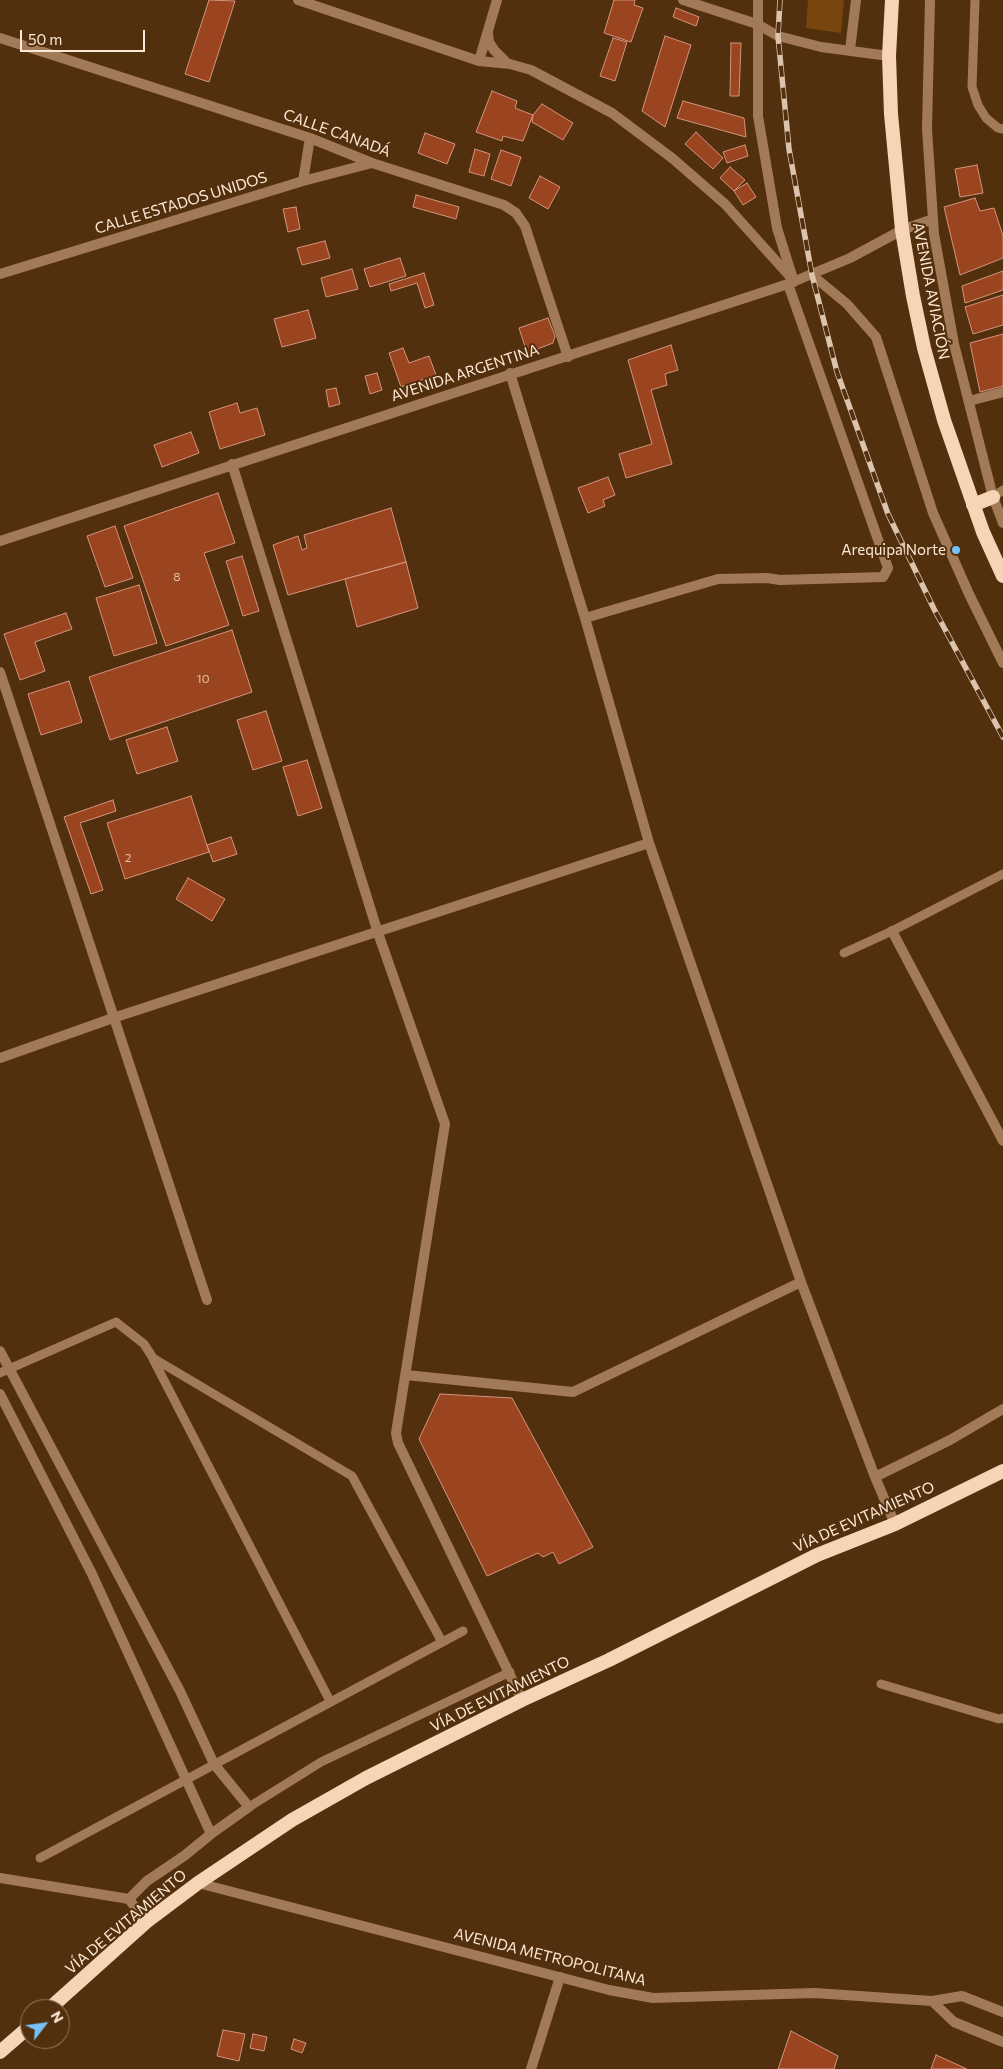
<!DOCTYPE html>
<meta charset="utf-8">
<style>
body{margin:0}
#map{position:relative;width:1003px;height:2069px;overflow:hidden;background:#52300e;font-family:Commissioner,sans-serif}
canvas{display:block}
.north{position:absolute;left:20px;top:1999px;width:50px;height:50px;box-sizing:border-box;background:#52300e;border:1px solid #96795e;border-radius:50%;rotate:60deg;font-size:14px;font-weight:700;line-height:20px;text-align:center;color:#fde7d5}
.north::after{content:'';display:block;margin:auto;width:18px;height:22px;background:#75c0f6;clip-path:polygon(50% 0,100% 100%,50% 72%,0 100%)}
.scale{position:absolute;left:20px;top:30px;width:125px;height:22px;box-sizing:border-box;border:2px solid #fde7d5;border-top:0;padding-left:6px;font-size:15px;line-height:18px;white-space:nowrap;color:#fde7d5;-webkit-text-stroke:4px #52300e;paint-order:stroke}
</style>
<div id="map">
<canvas width="1003" height="2069"></canvas>
<div class="north">N</div>
<div class="scale">50 m</div>
</div>
<script>
const ctx = document.querySelector('canvas').getContext('2d');
ctx.lineJoin = 'round';
function fillPath(path, color) { ctx.fillStyle = color; ctx.fill(path, 'evenodd'); }
const toPath = rows => new Path2D(rows.map(r => 'M' + r).join(''));
function stroke(path, color, width, dash) { ctx.strokeStyle = color; ctx.lineWidth = width; ctx.lineCap = dash ? 'butt' : 'round'; ctx.setLineDash(dash || []); ctx.stroke(path); }
function drawText(font, color, halo, rows, align = 'center') {
  ctx.font = font + ' Commissioner,sans-serif'; ctx.lineWidth = 4; ctx.setLineDash([]); ctx.textBaseline = 'middle'; ctx.strokeStyle = halo; ctx.fillStyle = color; for (const [text, x, y, turn = 0] of rows) {
    ctx.save(); ctx.translate(x, y); ctx.rotate((+turn || 0) * Math.PI / 180); ctx.textAlign = isNaN(turn) ? turn : align; if (halo) ctx.strokeText(text, 0, 0); ctx.fillText(text, 0, 0); ctx.restore();
  }
}
fillPath(toPath([
 [808,0,844,0,841,33,806,28]
]), '#78450f');
const building = toPath([
 [209,0,235,1,209,82,185,74,209,0],
 [614,0,635,0,634,5,643,8,631,42,604,33,614,0],
 [676,8,699,17,696,26,673,17,676,8],
 [665,36,691,45,665,127,642,111,665,36],
 [613,38,627,42,615,81,600,76,613,38],
 [731,43,741,43,739,96,730,96,731,43],
 [492,91,517,101,515,108,533,115,523,141,503,136,502,141,476,132,492,91],
 [683,101,744,118,746,137,677,118,683,101],
 [542,104,573,123,563,140,532,122,533,115,542,104],
 [696,132,723,158,713,169,685,144,696,132],
 [425,133,455,144,447,164,418,153,425,133],
 [745,145,748,156,727,163,723,152,745,145],
 [475,149,490,154,484,176,469,172,475,149],
 [501,150,521,157,511,186,491,179,501,150],
 [977,165,983,193,960,197,955,169,977,165],
 [730,167,745,180,734,191,720,178,730,167],
 [540,176,560,187,548,209,529,198,540,176],
 [747,183,756,197,743,205,734,191,747,183],
 [416,195,459,207,456,219,413,207,416,195],
 [975,198,980,211,994,208,1003,236,1003,258,960,275,944,207,975,198],
 [296,207,300,229,288,232,283,209,296,207],
 [325,241,330,258,302,265,297,248,325,241],
 [400,258,406,276,370,287,364,269,400,258],
 [352,269,358,289,326,297,321,278,352,269],
 [1003,271,1003,290,965,303,962,286,1003,271],
 [424,273,434,305,425,308,417,283,391,291,389,284,424,273],
 [1003,295,1003,325,973,334,965,307,1003,295],
 [308,310,316,338,282,347,274,319,308,310],
 [548,318,555,336,553,343,527,353,519,328,548,318],
 [1003,334,1003,386,980,392,970,343,1003,334],
 [671,345,678,370,665,374,667,385,651,390,672,464,626,478,619,454,652,444,628,360,671,345],
 [403,348,409,363,429,356,436,375,401,387,389,353,403,348],
 [377,373,382,390,370,394,365,376,377,373],
 [336,388,340,404,329,407,326,390,336,388],
 [237,403,240,413,257,408,265,435,220,449,209,412,237,403],
 [191,432,199,453,162,467,154,445,191,432],
 [608,477,615,495,603,500,605,506,588,513,578,488,608,477],
 [218,493,235,543,204,553,229,625,166,646,124,526,218,493],
 [391,508,406,562,288,595,273,545,298,536,302,550,307,548,304,535,391,508],
 [115,526,133,578,105,587,87,536,115,526],
 [242,556,259,611,243,616,226,561,242,556],
 [406,562,418,608,357,627,345,579,406,562],
 [139,585,157,643,114,656,96,598,139,585],
 [66,613,72,629,35,642,45,671,20,680,4,634,66,613],
 [232,630,252,692,110,740,89,677,232,630],
 [69,681,82,722,41,735,28,694,69,681],
 [266,711,282,761,253,770,237,720,266,711],
 [167,727,178,761,137,774,126,740,167,727],
 [307,760,322,808,298,816,283,767,307,760],
 [191,796,209,852,125,879,107,823,191,796],
 [113,800,116,811,80,823,103,890,91,894,64,817,113,800],
 [231,837,237,854,213,862,207,845,231,837],
 [188,878,225,899,212,921,176,899,188,878],
 [440,1394,512,1398,593,1547,559,1564,553,1552,543,1557,538,1553,487,1576,419,1439,440,1394],
 [223,2030,245,2034,239,2061,217,2056,223,2030],
 [791,2031,838,2056,834,2069,778,2069,791,2031],
 [253,2034,267,2037,264,2051,250,2048,253,2034],
 [294,2039,306,2043,302,2053,291,2049,294,2039],
 [936,2055,967,2069,931,2069,936,2055]
]);
fillPath(building, '#9b4420');
stroke(building, '#d4947d', 1);
stroke(toPath([
 [975,0,972,87,978,105,986,118,998,128,1003,129],
 [993,497,1003,490],
 [844,953,892,931,1003,874],
 [153,1359,330,1701],
 [0,1373,116,1322,144,1344,153,1358,352,1476,442,1642],
 [881,1684,999,1719,1003,1718],
 [249,1807,321,1762,510,1672],
 [40,1858,463,1631]
]), '#a37a57', 9);
stroke(toPath([
 [298,0,479,61],
 [497,0,479,61,510,64,531,70,612,113,672,158,725,204,794,281],
 [683,0,757,24,778,36,821,47,889,56],
 [488,33,489,42,494,50,508,64],
 [0,38,310,138,372,163,504,205,516,213,525,226,568,357],
 [850,50,856,0],
 [303,181,310,138],
 [0,274,303,181,372,163],
 [812,275,847,304,876,337,933,513,969,594,1003,663],
 [510,373,585,618,649,843,801,1282,875,1477,895,1524],
 [969,401,1003,392],
 [232,464,378,933,445,1124,396,1433,398,1443,522,1700],
 [585,618,718,579,767,578,780,580,883,577,888,568,788,284],
 [0,672,207,1300],
 [892,931,1003,1141],
 [0,1058,113,1018,649,843],
 [0,1351,180,1691,214,1764,249,1807,211,1834,184,1856,147,1881,129,1899],
 [406,1375,573,1392,801,1282],
 [0,1394,92,1574,211,1834],
 [875,1477,950,1440,1003,1409],
 [0,1878,129,1899,146,1922],
 [531,2069,560,1977]
]), '#a37a57', 10);
stroke(toPath([
 [758,0,758,116,777,228,794,282],
 [930,0,927,129,934,234,954,344,993,497,1003,523],
 [0,541,788,284,850,258,902,230,933,219],
 [198,1883,609,1990,653,1998,815,1993,932,2001,962,1996,1003,2012],
 [932,2001,954,2022,1003,2042]
]), '#a37a57', 10);
stroke(toPath([
 [892,0,889,56,891,114,902,230,913,296,924,348,944,420,983,532,1003,576],
 [973,505,993,497],
 [49,2009,146,1922,198,1883,292,1820,366,1778,522,1700,609,1660,817,1555,895,1524,1003,1471],
 [0,2052,30,2026]
]), '#f7d4b6', 14);
const rail = toPath([
 [780,0,778,36,789,149,812,275,837,372,888,514,934,609,1003,737]
]);
stroke(rail, '#dcc3ae', 5.5);
stroke(rail, '#52300e', 4, [11]);
for (const [x, y, r, color] of [
 [956,550,5,"#75c0f6"]
]) { const dot = new Path2D(); dot.arc(x, y, r, 0, 2 * Math.PI); ctx.fillStyle = color; ctx.fill(dot); stroke(dot, '#52300e', 2); }
drawText('12px', '#e4bea8', null, [
 ["8",177,577],
 ["10",203,679],
 ["2",128,858]
]);
drawText('15px', '#fde7d5', '#52300e', [
 ["CALLE CANADÁ",337,133,20],
 ["CALLE ESTADOS UNIDOS",181,203,-17],
 ["AVENIDA AVIACIÓN",931,291,79],
 ["AVENIDA ARGENTINA",465,373,-18],
 ["VÍA DE EVITAMIENTO",864,1517,-24],
 ["VÍA DE EVITAMIENTO",500,1694,-26],
 ["VÍA DE EVITAMIENTO",126,1922,-40],
 ["AVENIDA METROPOLITANA",550,1957,14]
]);
drawText('15px', '#fde7d5', '#52300e', [
 ["Arequipa Norte",946,550]
], 'right');
</script>
